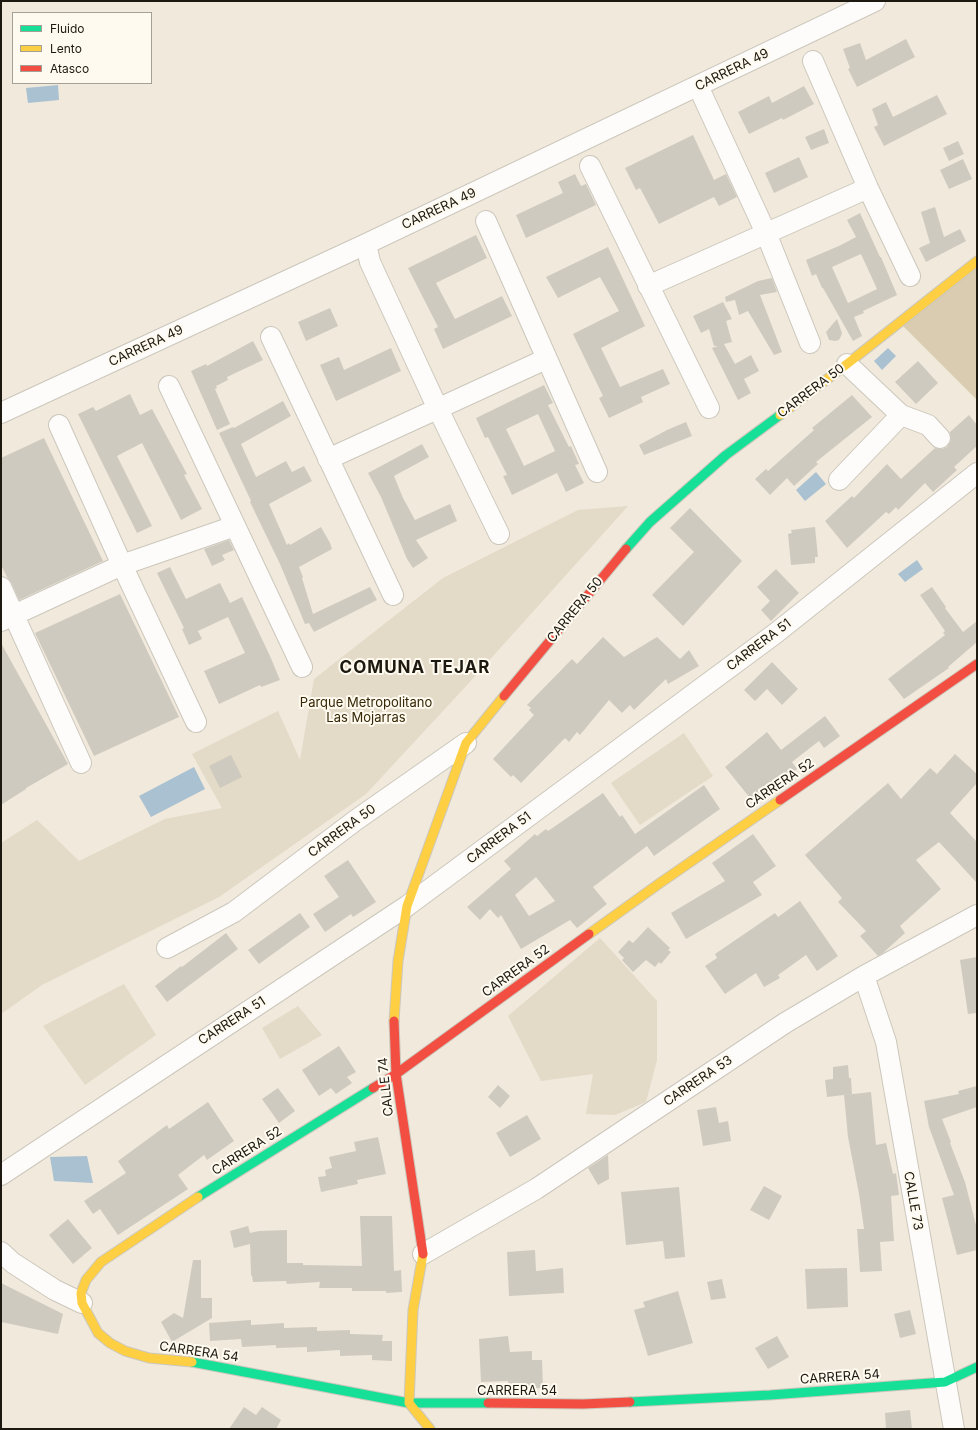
<!DOCTYPE html>
<style>
body{margin:0}
#map{position:relative;width:978px;height:1430px;overflow:hidden;background:#f0e9dc;font-family:Inter,sans-serif}
canvas{display:block}
.frame{position:absolute;inset:0;border:2px solid #1d1910;pointer-events:none}
.legend{position:absolute;left:12px;top:12px;width:140px;height:72px;box-sizing:border-box;background:#fffaf0;border:1px solid #a5a096;margin:0;padding:5px 7px;list-style:none;font-size:12px;color:#1d1910}
.legend li{display:flex;align-items:center;gap:8px;height:20px}
.legend b{width:20px;border:1px solid #a5a096}
</style>
<div id="map">
<canvas width="978" height="1430"></canvas>
<div class="frame"></div>
<ul class="legend">
<li><b style="height:5px;background:#16e098"></b>Fluido</li>
<li><b style="height:5px;background:#ffcf43"></b>Lento</li>
<li><b style="height:5px;background:#f24e42"></b>Atasco</li>
</ul>
</div>
<script>
const ctx = document.querySelector('canvas').getContext('2d');
ctx.lineJoin = 'round';
function fillPath(path, color) { ctx.fillStyle = color; ctx.fill(path, 'evenodd'); }
const toPath = rows => new Path2D(rows.map(r => 'M' + r).join(''));
function stroke(path, color, width, dash) { ctx.strokeStyle = color; ctx.lineWidth = width; ctx.lineCap = dash ? 'butt' : 'round'; ctx.setLineDash(dash || []); ctx.stroke(path); }
function drawText(font, color, halo, rows, align = 'center') {
  ctx.font = font + ' Inter,sans-serif'; ctx.lineWidth = 4; ctx.setLineDash([]); ctx.textBaseline = 'middle'; ctx.strokeStyle = halo; ctx.fillStyle = color; for (const [text, x, y, turn = 0] of rows) {
    ctx.save(); ctx.translate(x, y); ctx.rotate((+turn || 0) * Math.PI / 180); ctx.textAlign = isNaN(turn) ? turn : align; if (halo) ctx.strokeText(text, 0, 0); ctx.fillText(text, 0, 0); ctx.restore();
  }
}
fillPath(toPath([
 [628,506,467,685,366,794,219,897,42,985,1,1014,1,843,37,820,79,861,165,819,222,808,192,754,278,711,300,760,314,679,443,578,578,510],
 [684,733,713,776,640,825,611,783],
 [600,938,657,1001,657,1060,646,1102,615,1115,586,1114,593,1074,541,1081,508,1016],
 [124,984,156,1035,85,1085,43,1026],
 [298,1006,322,1035,280,1059,262,1028]
]), '#e3dac7');
fillPath(toPath([
 [977,261,977,400,899,322]
]), '#d9ccb1');
fillPath(toPath([
 [58,85,59,100,28,103,26,88],
 [888,348,896,356,882,370,874,361],
 [816,472,826,484,805,501,796,490],
 [917,560,923,569,905,582,898,574],
 [194,767,205,789,151,817,139,796],
 [87,1156,93,1183,54,1181,50,1157]
]), '#a9c1d1');
fillPath(toPath([
 [906,39,915,57,857,87,848,69,850,68,843,49,860,43,866,60],
 [804,86,814,104,783,120,782,118,749,134,738,112,769,96,772,103],
 [937,95,947,114,884,146,874,127,878,125,872,109,886,102,893,117],
 [824,129,829,143,811,150,805,137],
 [693,135,714,180,726,174,737,197,719,206,714,197,659,224,640,188,636,190,625,168],
 [958,141,964,154,949,161,943,148],
 [799,157,808,177,774,193,765,173],
 [963,159,972,179,949,189,940,170],
 [575,174,581,186,586,184,596,205,526,238,516,215,563,193,558,182],
 [935,207,944,237,960,229,966,241,926,262,919,248,930,243,921,212],
 [860,213,880,257,881,257,897,295,863,311,864,313,854,317,862,336,853,341,823,288,822,288,816,274,812,276,806,260,841,245,856,237,847,220],
 [861,254,877,289,848,303,832,267],
 [476,235,487,258,436,283,455,319,502,296,512,316,443,349,434,329,438,327,408,268],
 [608,247,645,326,601,348,620,387,663,369,670,384,641,397,643,402,609,418,599,398,603,396,573,334,619,311,600,277,558,298,546,277],
 [772,278,777,292,760,295,782,352,774,355,748,311,739,315,735,300,726,302,725,297,758,281],
 [723,302,732,319,726,321,732,342,724,344,735,364,751,355,759,371,744,379,751,393,738,400,712,348,718,346,714,346,709,329,701,333,693,316],
 [330,308,338,326,306,341,298,322],
 [837,319,842,333,841,336,839,340,835,341,829,340,826,332],
 [253,341,263,360,227,377,228,380,216,386,217,388,215,389,230,424,217,430,191,371,206,364,207,366],
 [391,348,401,371,336,401,320,365,339,357,344,370],
 [918,361,938,383,916,404,895,382],
 [544,385,553,403,548,405,569,447,571,446,579,464,575,465,584,483,566,492,557,473,512,495,503,476,507,475,488,437,485,438,476,418],
 [538,414,555,451,524,466,506,429],
 [130,394,140,415,152,409,187,474,184,475,202,509,181,520,142,443,117,456,152,526,137,533,78,414,93,407,96,411],
 [852,395,872,417,816,462,818,464,794,486,787,478,770,495,755,479,766,469,768,471,814,430,812,428],
 [283,401,291,416,241,444,256,477,286,461,292,472,304,466,312,481,269,504,287,545,289,543,290,545,321,527,330,543,332,549,299,567,303,577,302,578,313,614,370,587,377,600,314,632,309,623,305,624,280,564,250,502,251,501,219,433,233,427,234,428],
 [969,415,977,425,977,446,954,467,957,470,933,492,925,483,898,510,896,507,889,514,886,512,847,548,825,521,852,496,854,498,887,464,901,479,935,448,942,449,947,447,951,441,950,432],
 [686,422,692,436,644,455,639,445,667,430],
 [44,438,103,561,19,600,11,582,7,577,1,565,1,458],
 [422,444,429,457,394,476,403,498,415,520,450,504,457,521,416,540,428,558,413,568,407,559,381,497,368,473],
 [690,508,742,561,683,626,652,595,694,552,670,528],
 [815,527,818,557,815,557,815,563,791,565,788,534,792,533,791,530],
 [229,540,234,550,222,555,225,560,212,566,204,549],
 [170,567,186,599,220,583,230,603,242,597,270,656,280,680,261,687,260,685,219,704,204,671,245,653,228,617,198,631,202,639,189,645,182,629,184,628,157,573],
 [776,569,799,593,771,621,761,610,770,601,757,587],
 [932,587,946,607,945,608,963,632,977,621,977,642,948,667,949,668,904,699,888,679,945,635,943,633,945,631,920,595],
 [120,594,179,717,94,756,35,633],
 [603,637,624,657,657,637,680,659,689,650,699,666,668,684,666,679,634,710,630,705,622,713,609,700,580,735,577,732,569,742,565,738,521,783,513,775,511,777,493,759,534,715,529,710,531,708,527,705,572,659,577,664],
 [1,643,68,764,26,788,26,789,1,805],
 [772,662,798,689,782,705,767,689,755,701,744,690],
 [825,716,840,736,824,748,819,741,792,762,797,769,754,803,725,767,767,732,781,750],
 [955,754,977,774,977,783,950,813,977,842,977,883,939,842,916,860,941,889,900,926,905,933,883,953,878,956,860,936,866,931,838,902,842,898,805,855,888,783,901,799,930,768,937,774],
 [231,755,242,777,220,788,209,766],
 [704,785,720,809,654,856,647,846,593,887,607,904,577,928,570,920,521,949,501,915,498,918,490,909,480,920,467,907,511,869,504,861,535,834,537,836,546,829,548,831,603,793,620,817,622,815,635,834],
 [536,877,555,901,529,916,515,895],
 [753,834,776,866,753,882,762,895,686,939,671,913,725,881,712,863],
 [348,860,376,902,353,917,351,914,325,932,313,914,339,897,324,876],
 [800,901,838,956,817,971,806,955,778,975,780,978,764,987,756,973,725,994,705,966,717,958,715,954,775,913,778,917],
 [300,913,310,927,259,964,248,950],
 [648,927,670,948,668,950,671,952,661,964,659,962,655,967,646,960,633,972,622,960,624,958,618,952,629,940,633,943],
 [226,933,238,949,167,1002,155,986,181,966,182,967],
 [977,957,977,1013,968,1014,960,960],
 [339,1046,356,1072,347,1077,352,1083,336,1094,331,1088,319,1096,302,1070],
 [848,1065,849,1078,851,1078,852,1094,827,1097,825,1080,833,1079,833,1067],
 [498,1085,510,1096,500,1108,488,1097],
 [977,1086,977,1107,942,1119,951,1142,950,1143,965,1182,977,1229,977,1250,957,1255,942,1198,954,1195,929,1127,924,1101,959,1094,958,1091],
 [278,1088,295,1111,279,1123,262,1099],
 [871,1092,876,1145,886,1143,893,1174,896,1173,899,1195,891,1196,894,1241,880,1242,882,1271,860,1272,857,1229,864,1229,859,1194,848,1137,844,1095],
 [208,1102,234,1141,207,1160,204,1155,178,1175,188,1189,118,1235,100,1209,93,1214,84,1201,126,1173,118,1161,167,1125,169,1129],
 [716,1107,719,1123,728,1121,731,1141,703,1146,697,1110],
 [527,1115,541,1139,510,1157,496,1133],
 [378,1137,386,1174,357,1180,358,1184,321,1192,318,1177,326,1176,325,1170,332,1168,329,1157,356,1151,354,1142],
 [608,1155,609,1179,598,1185,588,1168],
 [764,1186,782,1196,769,1220,750,1210],
 [679,1187,685,1257,665,1259,663,1241,626,1245,621,1192],
 [360,1216,392,1216,394,1271,401,1270,402,1292,386,1293,386,1291,352,1291,352,1288,319,1288,320,1282,287,1284,286,1281,253,1282,252,1276,251,1275,250,1244,234,1248,230,1231,248,1226,250,1233,259,1231,287,1230,287,1263,303,1263,303,1265,362,1266],
 [68,1219,92,1248,73,1264,49,1235],
 [535,1250,536,1271,563,1268,564,1293,509,1296,507,1252],
 [193,1260,201,1260,201,1298,212,1298,212,1318,172,1342,161,1322,174,1313,183,1318],
 [847,1268,848,1307,807,1309,805,1269],
 [722,1279,726,1298,711,1300,707,1282],
 [1,1283,63,1314,58,1334,1,1322],
 [678,1291,693,1343,648,1356,634,1310,645,1307,643,1302],
 [910,1310,916,1334,900,1338,894,1314],
 [251,1320,251,1325,284,1323,284,1328,317,1327,317,1331,350,1330,350,1334,383,1335,382,1341,392,1341,392,1361,372,1360,372,1355,340,1356,340,1350,307,1352,307,1347,276,1348,276,1345,242,1347,241,1339,210,1341,209,1323],
 [508,1336,510,1352,532,1351,532,1360,542,1360,543,1388,508,1389,508,1381,481,1382,479,1339],
 [777,1336,789,1357,768,1369,755,1348],
 [244,1407,256,1415,262,1407,281,1420,276,1429,229,1429],
 [910,1410,912,1429,886,1429,885,1413]
]), '#cfcabf');
const street = toPath([
 [813,61,868,188,910,276],
 [698,86,766,233,810,343],
 [590,166,709,408],
 [486,221,597,472],
 [366,244,370,262,438,409,499,534],
 [648,286,868,188],
 [271,337,393,595],
 [847,364,901,415,928,425,940,438],
 [169,386,302,667],
 [1,413,366,244,875,1],
 [59,425,122,565,196,722],
 [328,459,546,359],
 [839,480,901,415],
 [1,587,81,763],
 [1,621,122,565,235,526],
 [167,948,234,912,356,820,466,743],
 [864,976,886,1042,954,1429],
 [1,1175,407,906,776,633,977,473],
 [1,1252,13,1263,55,1290,82,1303],
 [423,1254,536,1189,785,1023,864,976,977,915]
]);
const fast = toPath([
 [626,549,650,522,726,455,780,415],
 [198,1197,373,1088],
 [192,1362,409,1403,488,1403],
 [630,1402,770,1395,945,1382,977,1367]
]);
const slow = toPath([
 [780,415,847,364,977,261],
 [589,934,660,883,780,800],
 [394,1021,398,961,407,906,466,743,504,696],
 [423,1254,413,1310,409,1403,430,1429],
 [192,1362,149,1358,125,1351,110,1343,98,1333,82,1303,81,1293,86,1280,101,1262,198,1197]
]);
const jam = toPath([
 [504,696,626,549],
 [780,800,977,664],
 [394,1021,396,1074,423,1254],
 [373,1088,396,1074,589,934],
 [488,1403,583,1404,630,1402]
]);
stroke(street, '#ccc7bc', 22);
stroke(fast, '#ccc7bc', 11);
stroke(slow, '#ccc7bc', 11);
stroke(jam, '#ccc7bc', 11);
stroke(street, '#fdfcfa', 20);
stroke(fast, '#16e098', 9);
stroke(slow, '#ffcf43', 9);
stroke(jam, '#f24e42', 9);
drawText('13px', '#1d1910', '#fffaf0', [
 ["CARRERA 49",732,70,-26],
 ["CARRERA 49",439,209,-25],
 ["CARRERA 49",146,346,-25],
 ["CARRERA 50",811,391,-37],
 ["CARRERA 50",575,610,-51],
 ["CARRERA 51",759,645,-37],
 ["CARRERA 52",780,784,-34],
 ["CARRERA 50",342,831,-36],
 ["CARRERA 51",499,838,-37],
 ["CARRERA 52",516,971,-36],
 ["CARRERA 51",232,1021,-33],
 ["CARRERA 53",698,1081,-34],
 ["CALLE 74",386,1087,-96],
 ["CARRERA 52",247,1151,-32],
 ["CALLE 73",913,1201,80],
 ["CARRERA 54",199,1352,8],
 ["CARRERA 54",840,1377,-4],
 ["CARRERA 54",517,1391]
]);
drawText('13px', '#362806', '#fffaf0', [
 ["Parque Metropolitano",366,703],
 ["Las Mojarras",366,718]
]);
ctx.letterSpacing = '1px';
drawText('bold 17px', '#1d1910', '#fffaf0', [
 ["COMUNA TEJAR",415,668]
]);
ctx.letterSpacing = '0px';
</script>
